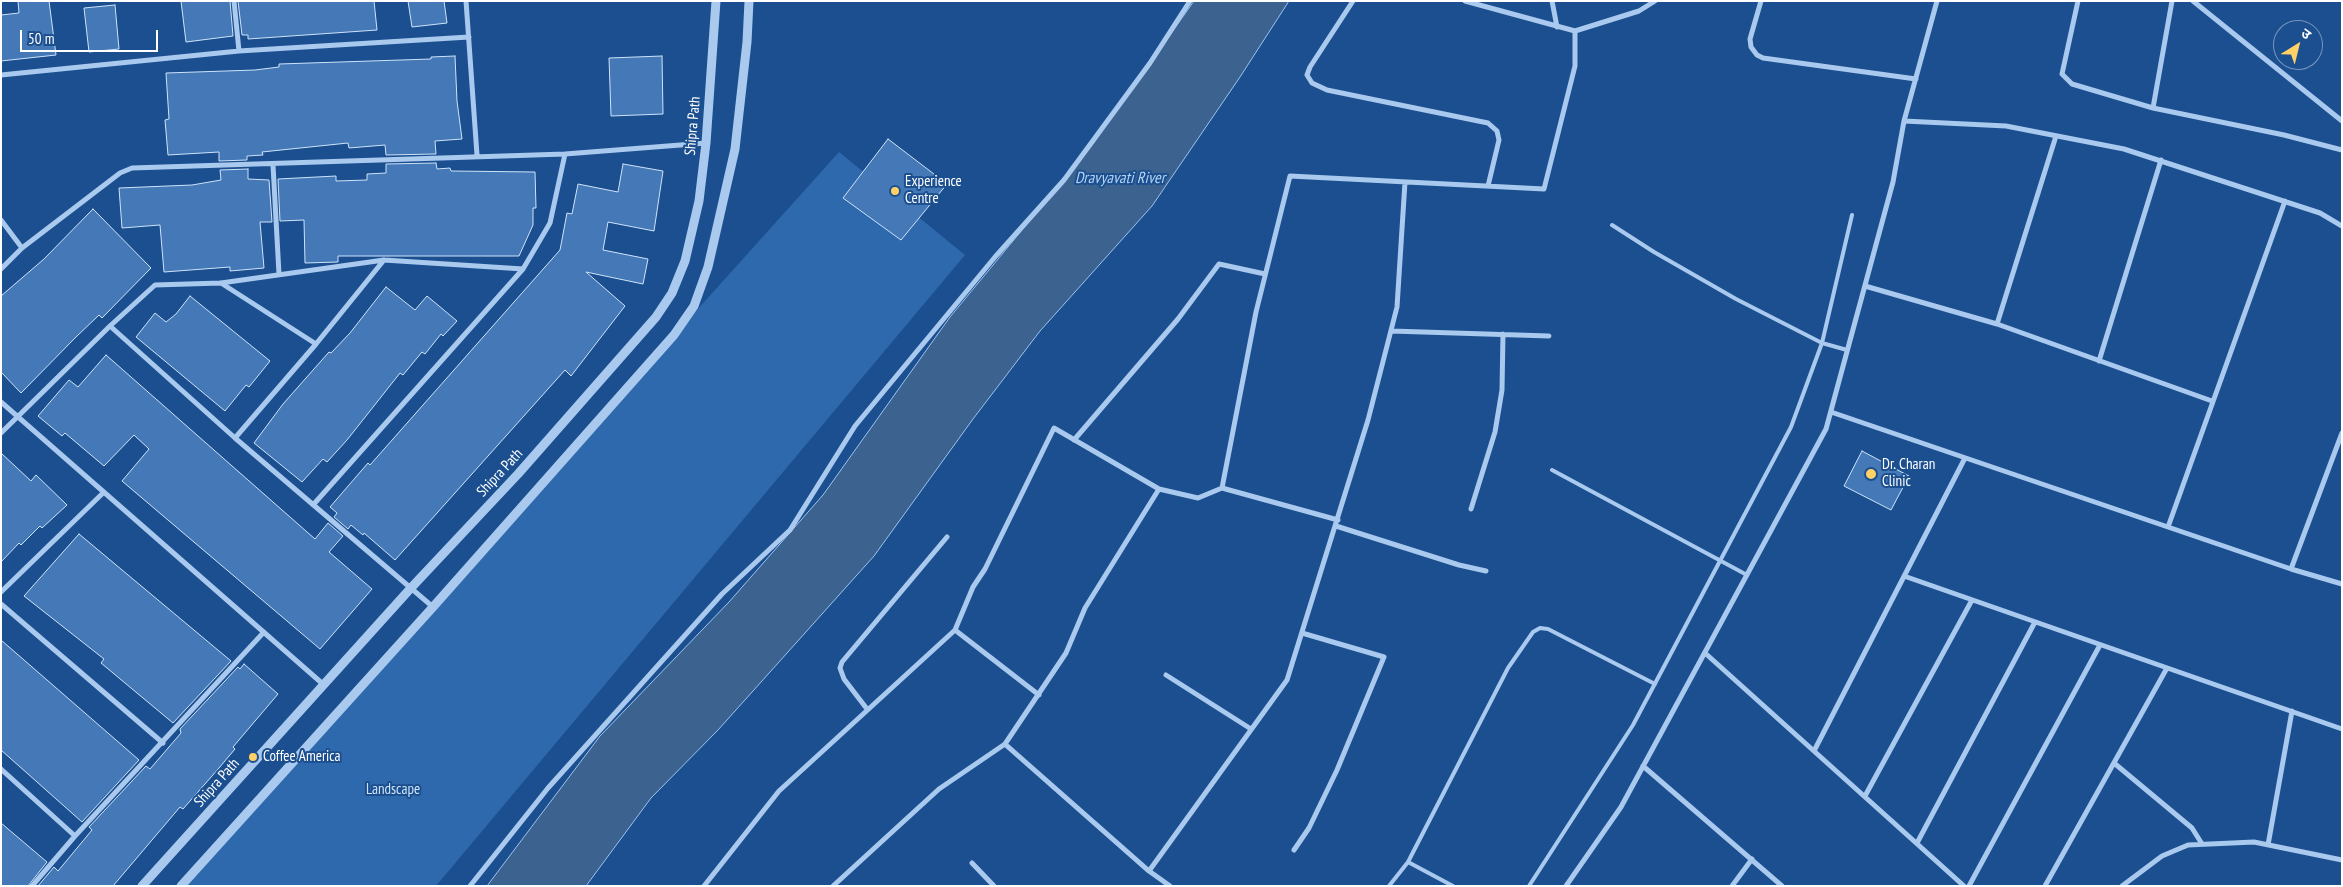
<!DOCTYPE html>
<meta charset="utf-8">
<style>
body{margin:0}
#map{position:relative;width:2343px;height:887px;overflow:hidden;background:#1b4f8f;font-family:"PT Sans Narrow","Noto Sans Devanagari",sans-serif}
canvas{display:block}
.frame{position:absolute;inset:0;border:2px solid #fff;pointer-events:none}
.north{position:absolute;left:2273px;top:20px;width:50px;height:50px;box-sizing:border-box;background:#1b4f8f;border:1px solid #7695bc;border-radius:50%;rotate:36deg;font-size:14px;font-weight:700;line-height:20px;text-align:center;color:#fff}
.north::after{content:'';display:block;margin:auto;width:18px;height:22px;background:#ffd166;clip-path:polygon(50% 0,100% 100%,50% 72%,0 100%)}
.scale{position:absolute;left:20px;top:30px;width:138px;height:22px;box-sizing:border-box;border:2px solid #fff;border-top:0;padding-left:6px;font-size:15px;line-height:18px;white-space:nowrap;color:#fff;-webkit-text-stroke:4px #1b4f8f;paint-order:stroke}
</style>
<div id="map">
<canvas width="2343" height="887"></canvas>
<div class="frame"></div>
<div class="north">उ</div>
<div class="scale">50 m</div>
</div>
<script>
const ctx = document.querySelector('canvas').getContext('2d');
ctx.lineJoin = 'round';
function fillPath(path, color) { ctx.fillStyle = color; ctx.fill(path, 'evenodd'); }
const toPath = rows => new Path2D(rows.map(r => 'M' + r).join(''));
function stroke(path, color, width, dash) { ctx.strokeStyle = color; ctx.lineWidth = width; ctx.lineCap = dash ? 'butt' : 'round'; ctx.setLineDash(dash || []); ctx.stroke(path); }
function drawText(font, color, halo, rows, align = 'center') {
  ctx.font = font + ' "PT Sans Narrow",sans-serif'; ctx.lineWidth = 4; ctx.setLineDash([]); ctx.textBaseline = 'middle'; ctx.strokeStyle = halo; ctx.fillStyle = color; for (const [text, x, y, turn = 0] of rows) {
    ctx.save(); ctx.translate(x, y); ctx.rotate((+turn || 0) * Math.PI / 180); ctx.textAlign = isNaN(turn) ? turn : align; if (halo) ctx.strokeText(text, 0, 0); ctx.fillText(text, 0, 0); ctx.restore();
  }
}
fillPath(toPath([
 [839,152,965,255,436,886,179,886]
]), '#2e69ad');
const water = toPath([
 [1194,1,1289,1,1240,77,1152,206,1040,331,973,419,874,556,718,730,651,798,586,886,487,886,600,736,729,602,823,495,950,317,1090,148,1194,1]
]);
fillPath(water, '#3c6290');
stroke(water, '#9cc4f0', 1);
const building = toPath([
 [18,1,49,1,56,55,1,61,1,15,19,13,18,1],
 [181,1,230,1,233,36,186,42,181,1],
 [238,1,374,1,377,30,248,39,248,35,242,35,238,1],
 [408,1,444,1,447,23,412,27,408,1],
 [115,5,119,49,89,52,84,8,115,5],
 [455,56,457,101,462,139,435,141,436,154,386,155,385,145,349,148,348,143,262,152,263,155,247,156,247,160,219,161,219,152,168,155,165,120,169,119,166,73,255,70,279,67,279,64,431,59,431,57,455,56],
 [662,56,663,114,611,116,609,58,662,56],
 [888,139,947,184,901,240,843,198,888,139],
 [436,163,437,169,450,168,451,171,535,172,536,208,533,208,533,225,519,256,338,256,338,262,305,263,304,220,280,221,278,179,336,176,336,181,367,180,367,174,386,173,386,164,436,163],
 [623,164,663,171,654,231,608,222,603,250,648,259,643,284,586,272,625,306,571,376,565,370,395,560,364,533,363,535,351,525,348,529,334,517,337,513,330,507,368,463,370,465,560,250,567,213,572,214,578,184,618,192,623,164],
 [248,169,248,179,269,180,272,222,260,222,264,268,230,271,230,267,164,272,160,225,122,228,119,188,192,185,221,180,220,170,248,169],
 [93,209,151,268,102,318,99,315,75,338,21,393,1,372,1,296,44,259,93,209],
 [386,287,415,310,427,296,457,321,443,336,441,334,425,354,422,352,403,375,400,373,347,440,327,462,323,459,302,482,254,443,283,404,329,352,331,353,350,333,386,287],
 [190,296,270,361,249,387,246,385,225,411,136,337,155,313,166,322,176,314,190,296],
 [106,355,315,539,328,523,343,536,329,552,372,589,320,649,122,481,149,449,134,435,104,466,65,433,62,436,38,416,69,380,78,387,106,355],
 [1862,451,1909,476,1891,510,1844,486,1862,451],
 [1,453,31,481,36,475,67,505,42,528,40,526,21,545,19,543,1,562,1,453],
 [79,534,231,661,173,723,101,663,104,659,24,596,79,534],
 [1,640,139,760,82,822,1,750,1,640],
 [244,664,278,694,233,747,235,749,219,768,183,809,180,807,113,886,38,886,54,867,58,871,92,830,89,827,146,766,150,769,181,733,180,729,238,667,240,669,244,664],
 [1,823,47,862,28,886,1,886,1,823]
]);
fillPath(building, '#4478b7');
stroke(building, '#cfe3fa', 1);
stroke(toPath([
 [1612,225,1654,252,1736,299,1822,343,1847,350],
 [1552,470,1747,575],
 [1408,862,1453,886],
 [1389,886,1408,862,1508,668,1533,632,1540,628,1548,629,1655,684],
 [1529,886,1633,725,1791,427,1822,343,1852,215]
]), '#a9c9ee', 4);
stroke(toPath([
 [234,1,239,51],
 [466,1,477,155],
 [1353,1,1310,67,1307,75,1312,83,1327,90,1488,123,1497,131,1499,140,1488,186],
 [1465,1,1575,31],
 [1552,1,1557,27],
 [1761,1,1750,39,1751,47,1757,55,1763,58,1916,79],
 [2078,1,2062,74,2072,84,2153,108,2284,135,2342,150],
 [2193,1,2342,121],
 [1,75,239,51,469,37],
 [2153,108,2172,1],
 [1904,121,2006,126,2124,149,2320,213,2342,226],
 [273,165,279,274],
 [1,220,22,248],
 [1,269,22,248,120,173,132,168,565,154,706,143],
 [221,283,316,344,384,260],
 [1865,286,1997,324,2212,401],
 [1997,324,2056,136],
 [110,326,235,438,433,607],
 [1391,331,1549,336],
 [2099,361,2161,160],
 [1,402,324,685],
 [1831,412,2291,569,2342,584],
 [1,433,110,326,155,285,221,283,384,260,523,269],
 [235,438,316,344],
 [1074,440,1178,319,1219,264,1265,274],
 [1222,488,1256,312,1290,176,1544,189,1575,66,1575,31,1639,11,1655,1],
 [313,505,523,269,550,223,565,154],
 [1471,509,1495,432,1502,390,1503,334],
 [1336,526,1459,565,1486,571],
 [2168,527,2285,201],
 [2291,569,2342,433],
 [1904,576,2342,729],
 [1,592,104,492],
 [1,604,163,743],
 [955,630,1039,695],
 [1705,653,1964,886],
 [1166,675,1251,729],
 [867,709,844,679,840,668,842,662,947,537],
 [1005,744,1149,871,1170,886],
 [1814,751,1965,458],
 [2114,763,2192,828,2202,844],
 [1643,766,1782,886],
 [1,769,75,836],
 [1865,796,1972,600],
 [1917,843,2035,622],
 [2268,845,2292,711],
 [1294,850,1309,828,1337,770,1384,657,1302,633],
 [972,863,994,886],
 [1149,871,1287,680,1368,420,1397,307,1405,182],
 [32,886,75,836,264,632],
 [470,886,548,788,722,594,790,530,855,426,995,257,1064,180,1150,63,1190,1],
 [704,886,779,791,955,630,973,587,985,569,1054,428,1159,489],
 [833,886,939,789,1005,744,1066,653,1085,608,1159,489,1198,498,1222,488,1338,520],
 [1566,886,1621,807,1826,429,1893,182,1904,121,1937,1],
 [1732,886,1752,859],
 [1969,886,2100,645],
 [2045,886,2167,668],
 [2122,886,2162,856,2188,845,2254,842,2342,860]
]), '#a9c9ee', 5);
stroke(toPath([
 [142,886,410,589,518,474,656,317,672,293,685,261,699,201,706,143,716,1],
 [181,886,433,607,674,335,694,306,708,267,735,149,747,42,749,1]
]), '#a9c9ee', 9);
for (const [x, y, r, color] of [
 [895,191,5,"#ffd166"],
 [1871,474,6,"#ffd166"],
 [253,757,5,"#ffd166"]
]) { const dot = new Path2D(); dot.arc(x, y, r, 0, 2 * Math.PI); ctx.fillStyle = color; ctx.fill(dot); stroke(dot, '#1b4f8f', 2); }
drawText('15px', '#fff', '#1b4f8f', [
 ["Shipra Path",693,126,-85],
 ["Shipra Path",500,473,-47],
 ["Shipra Path",217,783,-48]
]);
drawText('15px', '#fff', '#1b4f8f', [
 ["Experience",905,182],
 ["Centre",905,199],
 ["Dr. Charan",1882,465],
 ["Clinic",1882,482],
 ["Coffee America",263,757]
], 'left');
drawText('15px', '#cfe3fa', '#1b4f8f', [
 ["Landscape",393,790]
]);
drawText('italic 16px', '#b5d3f5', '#1b4f8f', [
 ["Dravyavati River",1120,178]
]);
</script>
